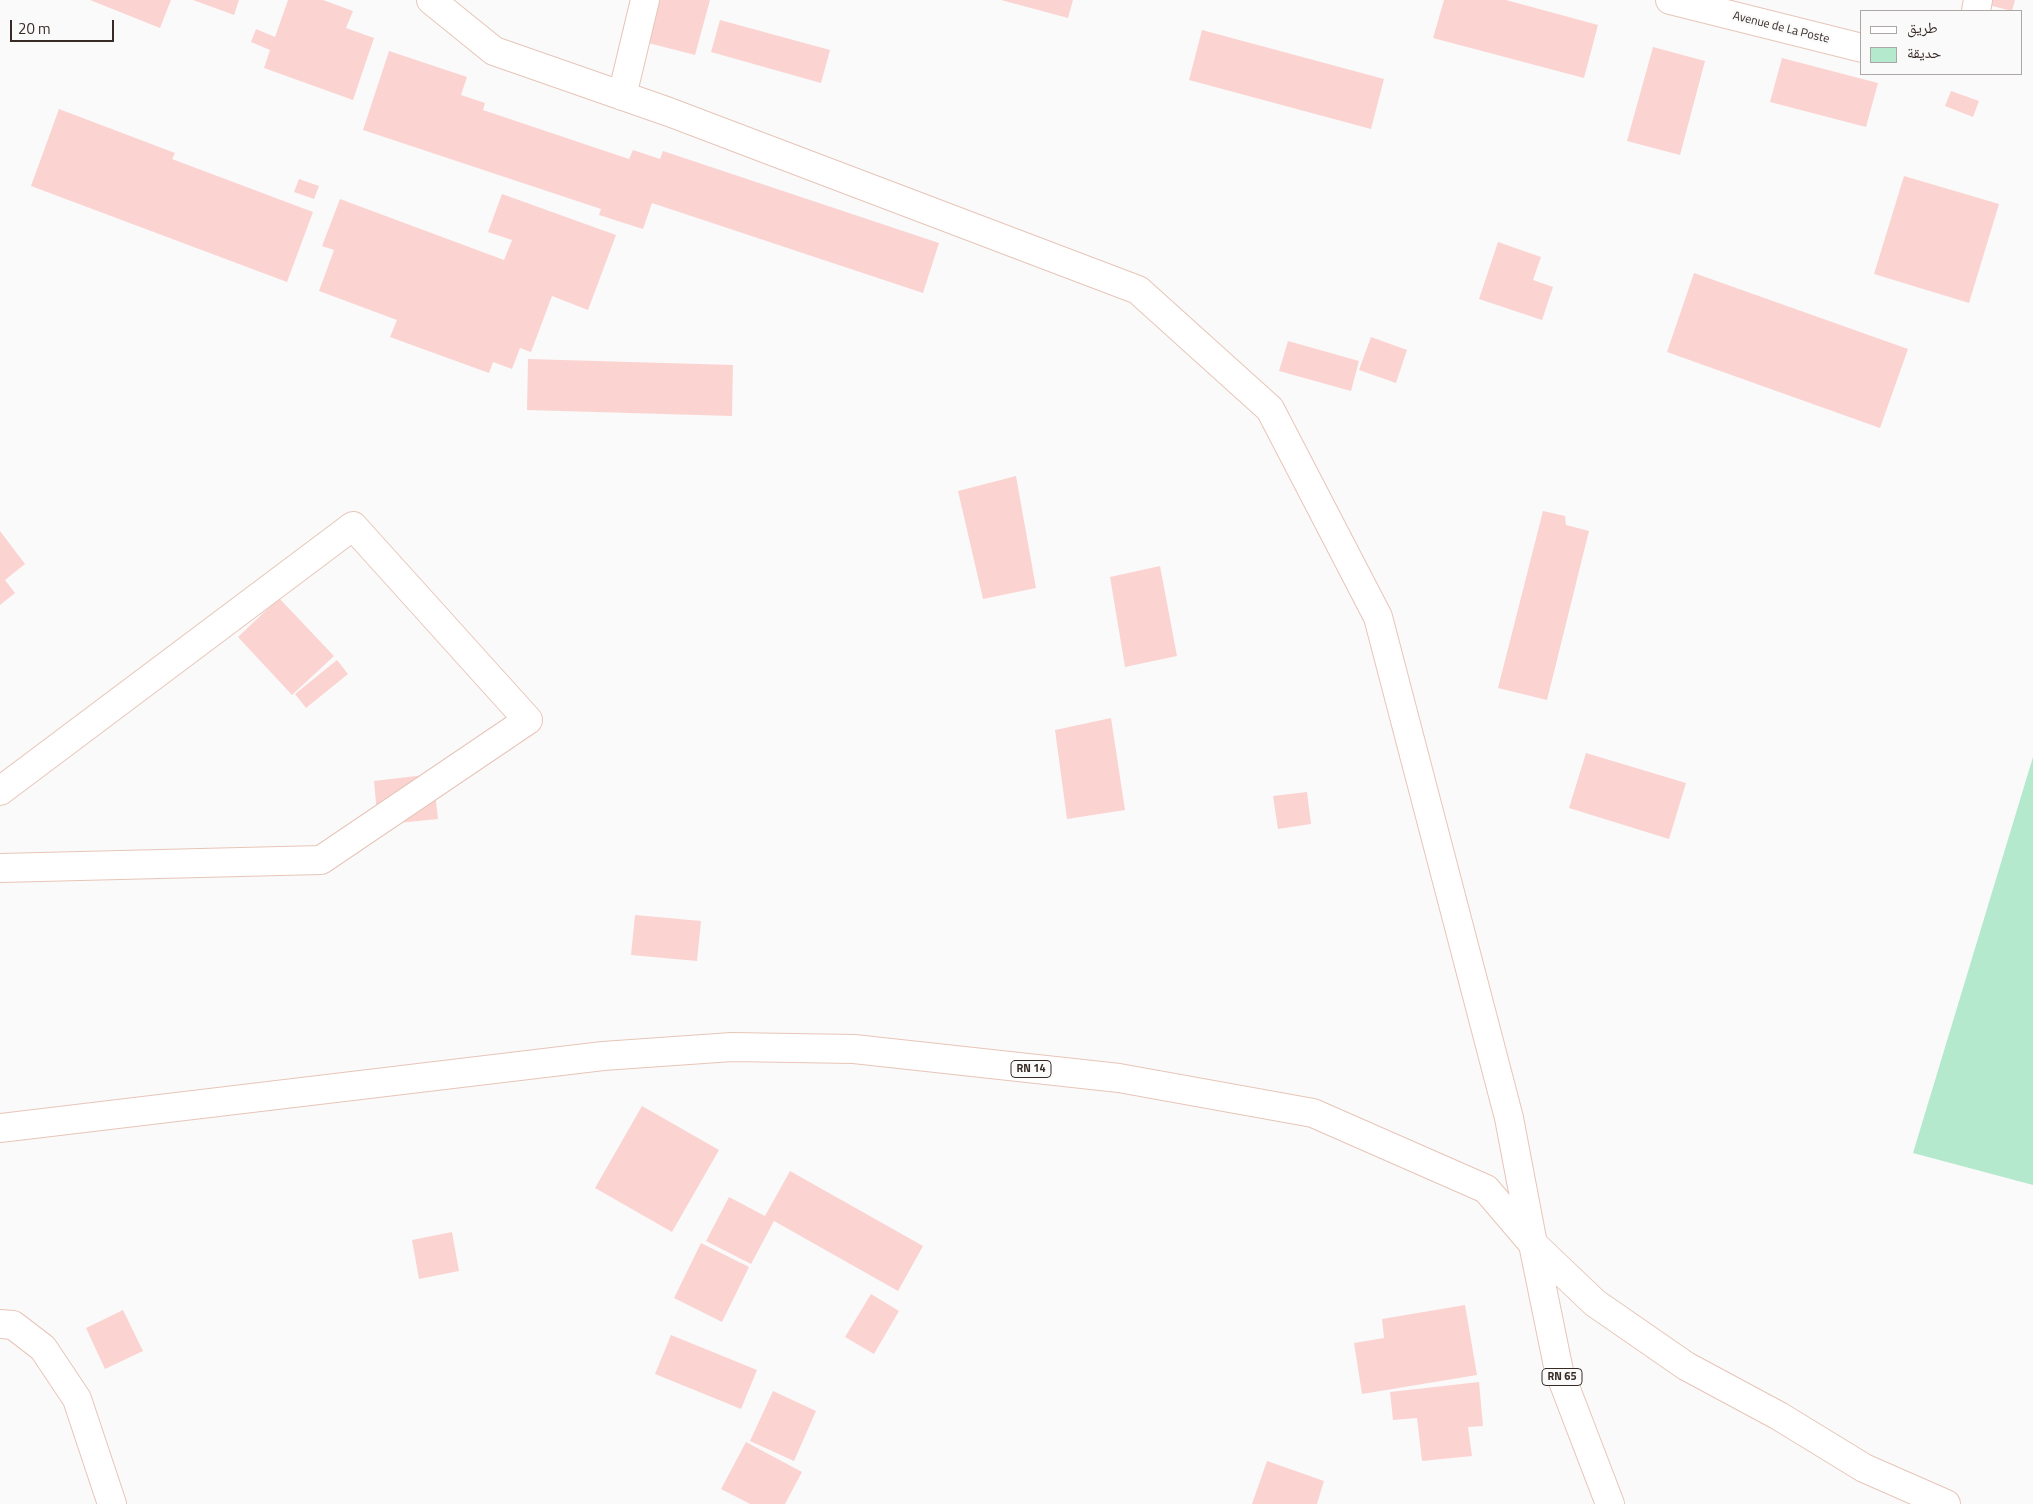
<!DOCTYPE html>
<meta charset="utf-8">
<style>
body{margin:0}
#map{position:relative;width:2033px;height:1504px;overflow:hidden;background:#fafafa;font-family:"Titillium Web","Noto Naskh Arabic",sans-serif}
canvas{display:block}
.legend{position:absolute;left:1860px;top:10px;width:162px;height:65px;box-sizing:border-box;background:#fafafa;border:1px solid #aca7a5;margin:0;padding:6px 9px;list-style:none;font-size:15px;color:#382b26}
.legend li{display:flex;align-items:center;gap:10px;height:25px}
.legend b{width:25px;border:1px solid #aca7a5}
.scale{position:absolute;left:10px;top:20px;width:104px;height:22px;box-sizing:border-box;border:2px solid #382b26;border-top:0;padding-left:6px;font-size:15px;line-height:18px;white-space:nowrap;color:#382b26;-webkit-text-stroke:4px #fafafa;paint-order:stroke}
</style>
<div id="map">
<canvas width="2033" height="1504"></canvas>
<ul class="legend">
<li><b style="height:6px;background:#fff"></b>طريق</li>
<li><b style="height:14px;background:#b5e9cd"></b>حديقة</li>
</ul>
<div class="scale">20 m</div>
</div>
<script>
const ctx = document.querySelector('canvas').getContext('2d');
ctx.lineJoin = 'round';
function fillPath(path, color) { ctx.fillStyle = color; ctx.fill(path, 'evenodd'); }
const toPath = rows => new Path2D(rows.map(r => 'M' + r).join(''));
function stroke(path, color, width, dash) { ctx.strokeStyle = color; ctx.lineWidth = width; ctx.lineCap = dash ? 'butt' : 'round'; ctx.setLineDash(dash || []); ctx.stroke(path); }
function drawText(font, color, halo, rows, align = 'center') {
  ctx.font = font + ' "Titillium Web",sans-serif'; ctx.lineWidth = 4.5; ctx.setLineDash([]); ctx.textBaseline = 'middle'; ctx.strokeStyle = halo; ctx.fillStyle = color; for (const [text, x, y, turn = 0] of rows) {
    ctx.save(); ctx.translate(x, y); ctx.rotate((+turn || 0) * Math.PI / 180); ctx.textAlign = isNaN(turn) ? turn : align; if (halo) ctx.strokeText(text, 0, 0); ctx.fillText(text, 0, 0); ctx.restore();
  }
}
fillPath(toPath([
 [2033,757,2033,1185,1913,1153]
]), '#b5e9cd');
fillPath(toPath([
 [90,0,171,0,160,28],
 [193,0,239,0,234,15],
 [288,0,323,0,353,11,346,28,374,38,353,100,264,68,270,50,251,42,256,29,275,37],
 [630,0,710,0,695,55,621,36],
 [1001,0,1073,0,1068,18],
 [1444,0,1506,0,1598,25,1584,78,1433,38],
 [1969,0,2015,0,2012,11],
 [720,20,830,50,821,83,711,52],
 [1202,30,1384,79,1371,129,1189,80],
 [1653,47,1705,61,1680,155,1627,141],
 [389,51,467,77,461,95,485,103,483,110,629,159,633,150,660,159,663,151,939,243,923,293,652,203,643,229,599,215,601,209,363,130],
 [1782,58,1878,83,1866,127,1770,102],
 [1951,91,1979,101,1973,117,1945,106],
 [59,109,175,153,172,159,313,212,287,282,31,186],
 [1904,176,1999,204,1969,303,1874,274],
 [299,179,319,186,314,199,294,192],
 [502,194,616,235,588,310,552,296,531,352,520,348,512,369,493,362,489,373,390,337,397,320,319,291,334,250,322,246,340,199,504,260,512,240,488,232],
 [1498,242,1541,257,1533,280,1553,287,1542,320,1479,299],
 [1694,273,1908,349,1880,428,1667,352],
 [1371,337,1407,350,1396,383,1359,370],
 [1288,341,1359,361,1351,391,1279,371],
 [528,359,733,365,732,416,527,410],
 [1016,476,1036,588,983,599,958,491],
 [1543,511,1565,516,1566,525,1589,531,1547,700,1498,688],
 [0,531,25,564,5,580,15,593,0,605],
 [1160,566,1177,656,1125,667,1110,577],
 [279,598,334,656,292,695,238,637],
 [337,660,348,674,306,708,295,694],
 [1111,718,1125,810,1067,819,1055,730],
 [1586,753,1686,783,1669,839,1569,808],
 [433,774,438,819,378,825,374,781],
 [1307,792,1311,824,1278,829,1273,796],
 [635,915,701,921,697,961,631,955],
 [642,1106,719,1150,672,1232,595,1188],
 [790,1171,923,1246,898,1291,774,1221,751,1264,706,1241,729,1197,765,1216],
 [452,1232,459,1271,419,1279,412,1240],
 [701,1243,749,1267,722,1322,674,1298],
 [871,1294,899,1311,874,1354,845,1337],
 [1465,1305,1477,1375,1362,1394,1354,1343,1384,1338,1382,1319],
 [123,1310,143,1351,105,1369,86,1328],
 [671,1335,757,1370,741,1409,655,1374],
 [1479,1382,1483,1426,1468,1427,1472,1456,1422,1461,1417,1418,1393,1420,1390,1392],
 [773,1391,816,1411,794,1461,750,1441],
 [746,1442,802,1472,785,1504,750,1504,721,1489],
 [1267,1461,1324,1481,1317,1504,1252,1504]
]), '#fbd4d2');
const minor = toPath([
 [431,0,494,51,669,112,1138,290,1270,409,1378,617,1509,1118,1533,1244],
 [1670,0,1862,48],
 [1976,11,1978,0],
 [622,96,645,0],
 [0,791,353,526,528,720,321,860,0,868],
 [0,1324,13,1325,43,1348,77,1399,112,1504]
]);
const major = toPath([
 [0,1128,603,1056,732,1047,854,1049,1119,1078,1313,1113,1486,1189,1533,1244,1595,1303,1686,1366,1779,1416,1864,1468,1946,1504],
 [1533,1244,1559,1371,1610,1504]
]);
stroke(minor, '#e7c5b8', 30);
stroke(major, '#e7c5b8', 30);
stroke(minor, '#fff', 28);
stroke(major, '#fff', 28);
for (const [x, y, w] of [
 [1031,1069,40],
 [1562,1377,40]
]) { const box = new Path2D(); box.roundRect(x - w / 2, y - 8.5, w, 17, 4); ctx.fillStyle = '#fafafa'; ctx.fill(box); stroke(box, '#382b26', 1); }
drawText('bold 11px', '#382b26', null, [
 ["RN 14",1031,1069],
 ["RN 65",1562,1377]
]);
drawText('12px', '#382b26', '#fafafa', [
 ["Avenue de La Poste",1781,28,14]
]);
</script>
